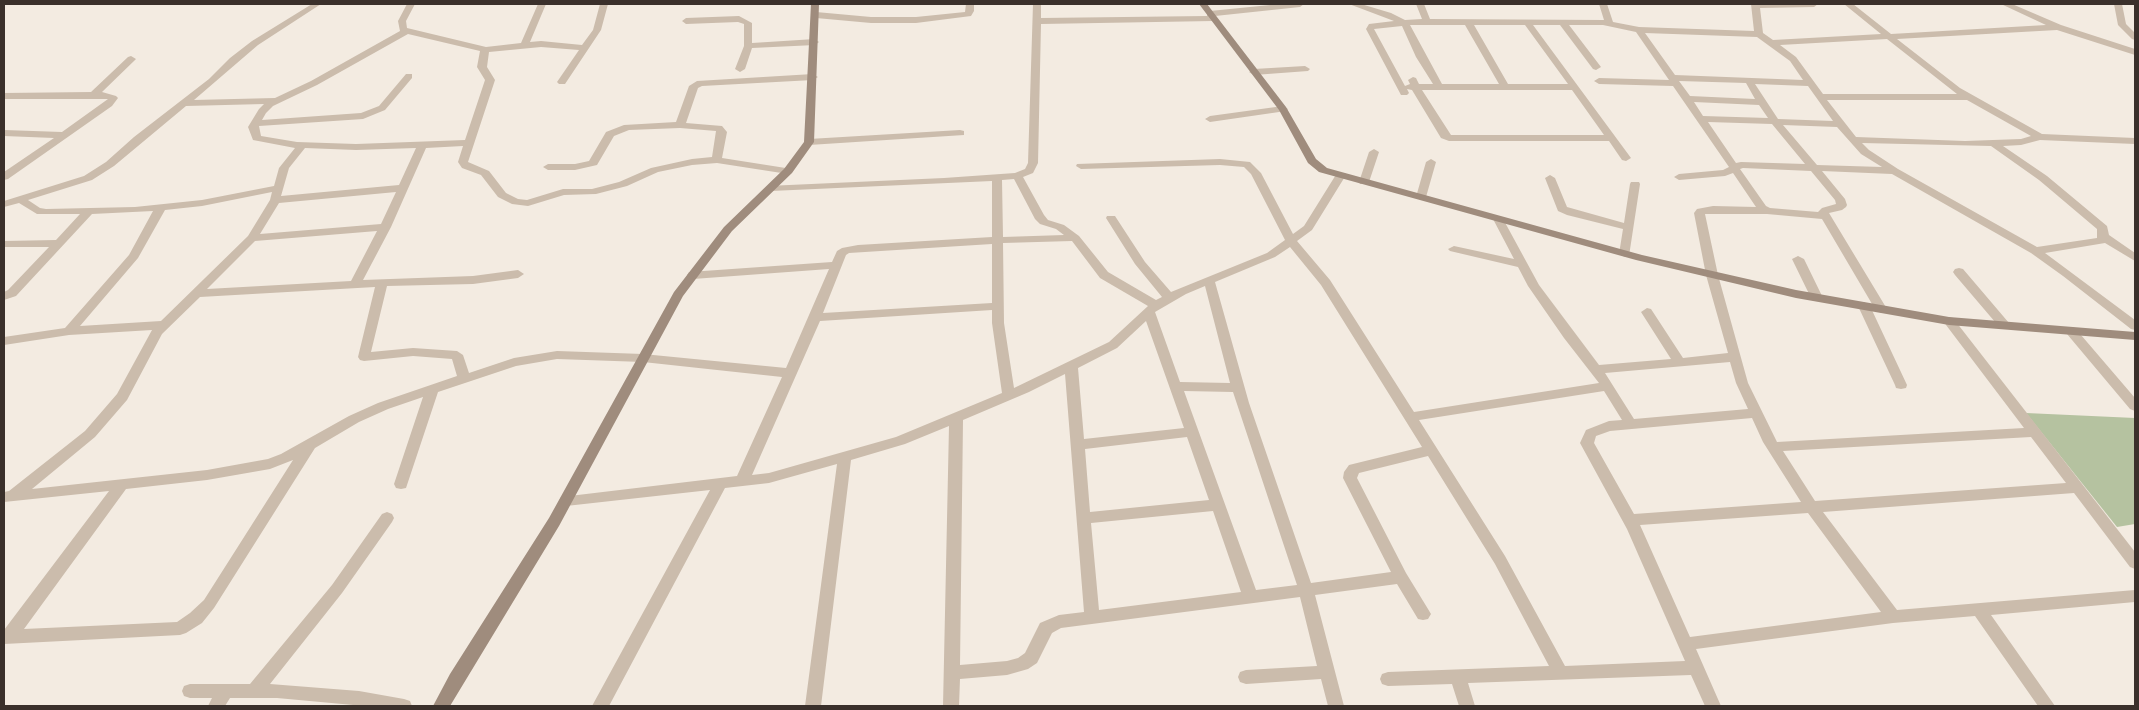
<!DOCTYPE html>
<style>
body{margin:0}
#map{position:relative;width:2139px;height:710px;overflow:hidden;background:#f3ebe1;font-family:Raleway,sans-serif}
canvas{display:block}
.frame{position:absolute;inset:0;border:5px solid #3a302b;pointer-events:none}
</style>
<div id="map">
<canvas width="2139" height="710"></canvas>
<div class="frame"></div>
</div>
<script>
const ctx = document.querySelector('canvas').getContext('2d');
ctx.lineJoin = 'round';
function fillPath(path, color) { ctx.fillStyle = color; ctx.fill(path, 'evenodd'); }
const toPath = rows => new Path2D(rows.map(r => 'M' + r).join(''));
fillPath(toPath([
 [2026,413,2135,418,2135,524,2117,527]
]), '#b5c2a0');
fillPath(toPath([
 [312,4,321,4,258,45,194,100,275,98,311,81,400,31,398,21,407,4,415,4,406,21,407,28,486,47,521,43,538,4,546,4,530,42,541,41,582,45,593,30,600,4,608,4,601,30,565,84,559,84,557,82,579,50,541,47,489,52,487,67,495,80,468,162,489,171,506,193,518,199,527,200,563,189,592,189,619,182,651,168,692,159,712,157,716,131,680,128,629,130,614,136,597,165,575,170,548,170,543,167,548,164,575,164,589,161,606,132,624,125,676,122,689,86,697,81,813,74,818,77,813,80,702,86,698,88,686,123,722,126,727,132,722,158,792,169,793,171,788,174,717,163,692,165,658,172,627,186,596,194,564,195,528,206,512,204,498,197,481,175,462,168,458,162,463,146,426,148,391,227,363,280,473,276,518,270,524,274,518,278,473,284,387,286,371,352,413,348,457,351,463,355,469,373,514,358,557,351,643,354,786,368,829,269,693,279,689,278,687,275,689,272,832,262,837,251,842,248,858,245,992,237,992,181,771,191,766,188,767,186,944,178,1015,173,1025,169,1028,163,1033,4,1041,4,1041,18,1207,16,1207,12,1210,11,1280,4,1304,4,1300,7,1215,16,1217,18,1213,21,1041,24,1038,163,1033,173,1023,177,1044,215,1048,220,1064,225,1079,236,1108,272,1156,300,1162,297,1135,264,1106,218,1107,216,1115,216,1145,262,1171,292,1267,253,1285,240,1251,174,1244,167,1220,165,1081,169,1076,166,1077,164,1220,159,1250,162,1261,173,1293,234,1304,226,1337,173,1345,173,1346,175,1312,230,1297,241,1330,280,1414,412,1599,383,1564,338,1528,286,1518,267,1450,251,1448,249,1454,246,1514,259,1493,219,1494,217,1502,217,1539,285,1599,365,1671,359,1641,312,1647,308,1651,309,1683,358,1728,353,1706,275,1694,213,1697,209,1713,206,1756,207,1733,173,1725,176,1679,180,1674,177,1679,174,1723,170,1729,167,1673,86,1599,84,1594,81,1599,78,1669,80,1636,32,1603,25,1569,25,1601,67,1596,70,1593,69,1560,25,1533,25,1631,158,1626,161,1622,160,1609,141,1449,141,1441,138,1412,90,1407,89,1409,93,1407,95,1401,95,1366,29,1369,24,1394,21,1349,4,1361,4,1391,13,1405,20,1422,19,1416,4,1424,4,1430,19,1604,20,1599,4,1607,4,1613,22,1639,27,1754,31,1751,4,1818,4,1814,7,1760,8,1763,33,1773,40,1881,34,1844,4,1853,4,1891,34,2046,25,2001,4,2012,4,2061,25,2135,49,2135,55,2057,30,1897,39,1960,88,2042,134,2135,138,2135,144,2040,140,2021,145,2003,146,2047,176,2107,226,2109,235,2135,253,2135,261,2105,243,2045,253,2135,320,2135,330,2131,329,2063,276,2031,253,1892,174,1822,171,1845,199,1847,205,1846,207,1842,210,1829,213,1887,309,1881,313,1875,309,1822,219,1767,214,1705,214,1718,275,1748,383,1777,442,2024,428,1943,321,1949,317,1953,318,2135,552,2135,569,2130,567,2074,493,1823,512,1897,610,2135,590,2135,602,1991,615,2055,706,2038,706,1975,616,1893,623,1696,649,1721,706,1705,706,1691,675,1468,683,1475,706,1459,706,1452,684,1388,686,1382,684,1380,679,1382,674,1388,672,1549,666,1495,564,1428,456,1359,473,1357,478,1406,573,1428,609,1431,614,1428,619,1423,620,1418,619,1397,584,1315,595,1344,706,1328,706,1321,679,1246,684,1240,682,1238,677,1240,672,1246,670,1317,666,1300,597,1061,628,1052,633,1037,663,1028,669,1007,675,960,679,959,706,943,706,949,426,905,444,851,460,821,706,805,706,837,464,769,483,725,488,609,706,592,706,710,490,566,506,561,505,559,501,561,497,737,476,782,377,643,362,557,359,516,366,438,392,406,488,401,489,396,488,394,484,423,397,388,409,359,422,315,448,214,608,202,623,186,633,180,635,4,644,4,630,109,491,4,502,4,492,9,491,85,431,117,394,152,330,69,335,4,345,4,337,65,328,129,255,153,211,92,214,16,296,4,300,4,292,8,290,49,247,4,247,4,241,56,240,80,214,37,214,19,203,4,207,4,201,84,176,106,162,134,137,209,79,230,58,252,41,312,4],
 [1410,25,1465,25,1499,84,1442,84,1410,25],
 [1474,25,1525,25,1568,84,1508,84,1474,25],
 [1402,26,1416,57,1433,84,1419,84,1416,78,1413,77,1408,80,1410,84,1405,86,1374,29,1402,26],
 [1645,33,1757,37,1790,61,1803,80,1675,75,1645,33],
 [408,34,480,51,477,67,485,80,465,140,356,144,297,142,261,136,259,126,363,119,385,110,412,78,412,74,406,74,379,106,361,113,262,120,266,113,273,106,317,85,408,34],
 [1887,39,1957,94,1823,94,1796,57,1780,45,1887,39],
 [1679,81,1746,83,1755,99,1690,96,1679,81],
 [1755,84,1808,86,1833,121,1778,119,1755,84],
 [1422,90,1572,90,1604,135,1451,135,1422,90],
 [1827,100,1967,100,2031,136,2021,139,1965,141,1856,137,1827,100],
 [1694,102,1759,105,1768,118,1703,116,1694,102],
 [264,104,259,109,248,127,253,140,295,148,279,168,274,186,202,200,135,207,46,209,40,208,28,200,92,180,114,166,186,106,264,104],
 [1708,122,1772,124,1805,164,1741,162,1736,163,1708,122],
 [1783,125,1837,127,1861,154,1882,167,1817,165,1783,125],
 [1862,143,1991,146,2039,180,2097,229,2097,238,2037,247,1898,169,1869,150,1862,143],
 [305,148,356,150,416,148,399,185,281,196,289,168,305,148],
 [1743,168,1811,171,1835,200,1836,204,1822,208,1818,212,1770,208,1766,206,1740,169,1743,168],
 [1014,179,1035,219,1040,224,1056,229,1064,235,1003,237,1002,180,1014,179],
 [272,192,270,200,248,236,161,321,80,326,138,258,165,210,202,206,272,192],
 [396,192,381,224,260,234,279,203,396,192],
 [377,231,351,281,207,289,255,241,377,231],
 [1072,241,1100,278,1148,306,1109,342,1014,388,1004,323,1003,243,1072,241],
 [992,244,992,303,823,313,846,255,849,253,992,244],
 [1290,247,1321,285,1422,447,1349,465,1344,472,1343,478,1391,572,1311,583,1249,403,1215,282,1275,257,1290,247],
 [1205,286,1230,383,1180,382,1155,312,1186,294,1205,286],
 [375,287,358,357,360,360,364,361,413,356,452,359,457,376,378,403,349,416,281,454,268,459,207,470,32,489,95,437,127,400,162,334,200,297,375,287],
 [992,310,992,323,1002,393,896,437,769,473,752,475,820,321,992,310],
 [1146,321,1184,428,1084,439,1078,368,1117,348,1146,321],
 [1730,362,1736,383,1748,409,1634,419,1605,373,1730,362],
 [1065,374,1084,612,1059,615,1040,623,1025,653,1018,658,1007,661,960,665,963,420,1029,392,1065,374],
 [1184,391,1233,392,1297,585,1256,590,1184,391],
 [1604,391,1622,420,1609,421,1586,430,1580,443,1627,529,1685,661,1565,666,1505,556,1419,420,1604,391],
 [1752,418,1763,442,1801,502,1634,514,1594,443,1596,436,1610,431,1752,418],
 [1187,437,1209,500,1090,512,1085,449,1187,437],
 [2031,437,2066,483,1815,501,1783,451,2031,437],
 [293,460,204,600,190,613,177,622,24,629,126,489,207,480,270,469,293,460],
 [1213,511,1241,592,1099,610,1091,523,1213,511],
 [1808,513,1881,612,1690,637,1640,525,1808,513],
 [966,4,974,4,974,11,971,16,916,23,871,23,816,18,812,15,816,12,871,17,916,17,965,12,966,4],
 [2114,4,2122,4,2126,24,2135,33,2135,40,2132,39,2118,25,2114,4],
 [739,16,752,23,752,43,815,39,819,42,815,45,752,48,745,69,740,72,735,69,744,46,744,24,738,22,686,24,682,21,686,18,739,16],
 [131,56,136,59,134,61,102,92,116,96,118,98,112,106,8,179,4,180,4,172,54,138,4,136,4,130,62,132,108,99,4,99,4,93,91,92,128,57,131,56],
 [1305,66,1310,69,1308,71,1254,75,1249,72,1254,69,1305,66],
 [1283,106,1288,109,1286,111,1210,122,1205,119,1210,116,1283,106],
 [960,130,964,131,964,135,809,145,804,142,809,139,960,130],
 [1374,149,1379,152,1369,182,1368,184,1360,184,1359,182,1369,152,1374,149],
 [1431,159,1436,162,1426,197,1425,199,1417,199,1416,197,1426,162,1431,159],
 [1550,175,1555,178,1567,207,1624,223,1630,184,1631,182,1639,182,1640,184,1629,256,1625,257,1619,254,1623,229,1567,215,1558,211,1545,178,1550,175],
 [1798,256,1804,259,1823,298,1821,301,1813,301,1811,298,1792,259,1798,256],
 [1959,268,1963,269,2009,323,2011,326,2009,329,2001,329,1955,275,1953,272,1955,269,1959,268],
 [1864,302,1870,306,1907,385,1906,388,1901,389,1896,388,1895,385,1858,306,1864,302],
 [2071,327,2075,328,2135,398,2135,411,2130,409,2067,334,2065,331,2067,328,2071,327],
 [387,512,392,514,394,518,392,522,342,593,270,684,359,691,404,699,410,701,412,706,364,706,277,698,230,698,225,706,208,706,212,698,190,698,184,696,182,691,184,686,190,684,250,684,332,585,382,514,387,512]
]), '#cbbcac');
fillPath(toPath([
 [811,4,819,4,814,142,792,173,732,231,683,296,559,526,450,706,433,706,450,674,549,518,674,292,724,227,784,169,804,142,811,4],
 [1199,4,1207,4,1286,107,1316,159,1327,168,1642,255,1796,290,1949,317,2135,332,2135,340,1949,325,1796,298,1636,260,1319,172,1308,163,1279,110,1199,4]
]), '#9f8c7d');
</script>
